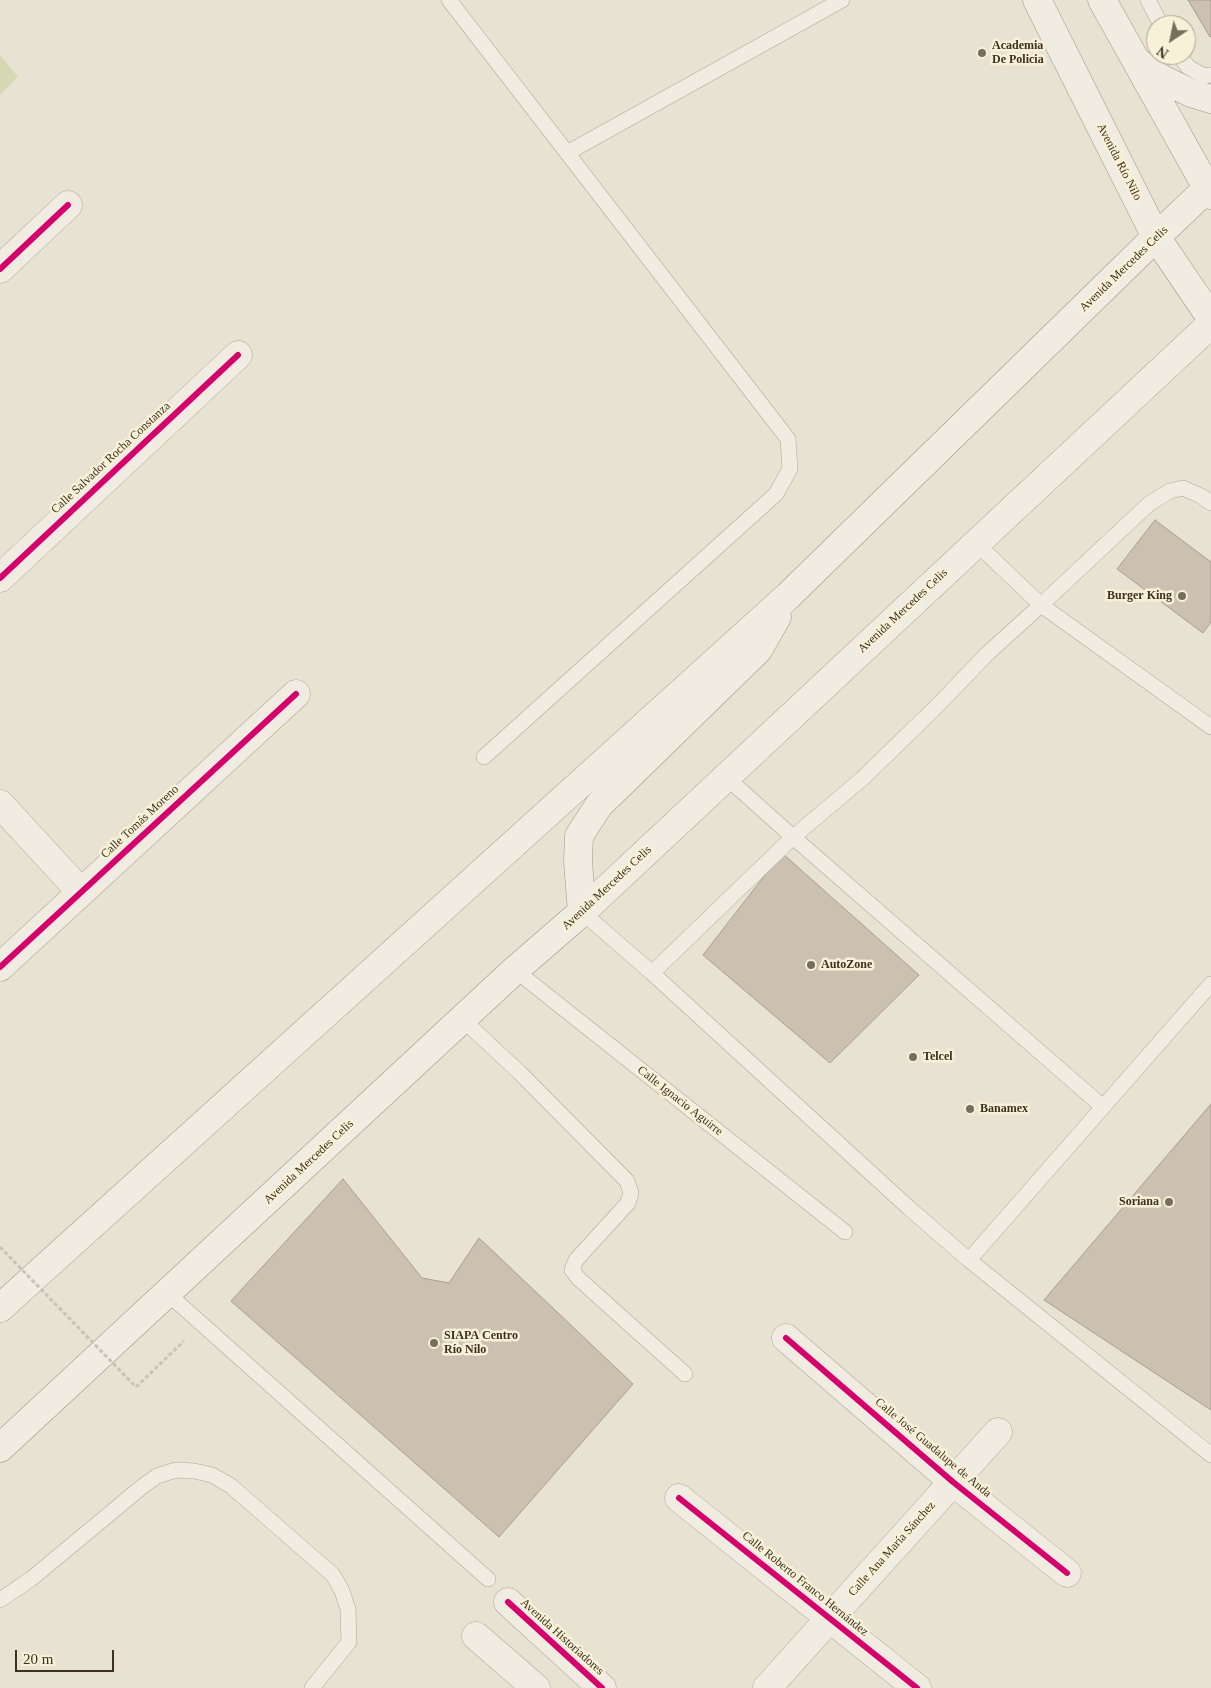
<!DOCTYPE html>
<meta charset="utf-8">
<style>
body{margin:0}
#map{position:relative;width:1211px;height:1688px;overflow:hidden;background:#e7e2d1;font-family:Georgia,serif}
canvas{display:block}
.north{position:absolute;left:1146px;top:15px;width:50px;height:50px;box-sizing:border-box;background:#f8f0d7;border:1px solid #ada38d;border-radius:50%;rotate:214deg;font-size:14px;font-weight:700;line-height:20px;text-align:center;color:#3d301f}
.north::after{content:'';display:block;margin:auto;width:18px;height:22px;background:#786e5d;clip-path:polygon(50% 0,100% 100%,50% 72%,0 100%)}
.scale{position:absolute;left:15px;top:1650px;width:99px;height:22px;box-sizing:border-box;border:2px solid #3d301f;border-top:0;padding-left:6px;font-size:15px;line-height:18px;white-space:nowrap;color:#3d301f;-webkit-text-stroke:4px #f8f0d7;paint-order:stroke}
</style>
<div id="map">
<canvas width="1211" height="1688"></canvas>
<div class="north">N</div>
<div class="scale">20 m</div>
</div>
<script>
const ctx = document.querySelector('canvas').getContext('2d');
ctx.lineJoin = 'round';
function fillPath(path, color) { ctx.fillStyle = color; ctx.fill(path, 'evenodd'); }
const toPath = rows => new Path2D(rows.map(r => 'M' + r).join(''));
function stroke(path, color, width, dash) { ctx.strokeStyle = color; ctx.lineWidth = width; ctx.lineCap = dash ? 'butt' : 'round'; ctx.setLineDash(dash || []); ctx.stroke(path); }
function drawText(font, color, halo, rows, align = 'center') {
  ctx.font = font + ' Georgia,serif'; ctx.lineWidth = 5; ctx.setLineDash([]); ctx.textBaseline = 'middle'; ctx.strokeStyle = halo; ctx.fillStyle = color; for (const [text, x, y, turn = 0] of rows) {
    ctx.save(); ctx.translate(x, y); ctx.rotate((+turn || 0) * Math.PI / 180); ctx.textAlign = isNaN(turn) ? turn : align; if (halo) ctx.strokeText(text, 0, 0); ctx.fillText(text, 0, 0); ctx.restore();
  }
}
fillPath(toPath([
 [0,55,18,77,0,95]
]), '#d5d8b2');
const building = toPath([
 [1188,0,1211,0,1211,36,1210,37,1188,0],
 [1155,520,1211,562,1211,622,1203,633,1117,569,1155,520],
 [782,853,919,975,830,1063,703,955,782,853],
 [1211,1104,1211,1410,1044,1300,1211,1104],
 [343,1179,422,1278,449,1283,479,1238,633,1384,499,1537,231,1301,343,1179]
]);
fillPath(building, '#ccc0b1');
stroke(building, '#a89e8f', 1);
const service = toPath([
 [449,0,788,439,790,469,776,494,484,757],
 [1148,0,1161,25],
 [1179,55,1188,67,1204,76,1211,75],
 [567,153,842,0],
 [976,543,1041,605,1150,503,1170,491,1183,488,1201,496,1211,503],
 [726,777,793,837,1103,1107,1211,984],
 [582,912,652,973,909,1208,969,1260,1103,1107],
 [515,970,845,1232],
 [652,973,793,837,863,778,937,706,987,654,1041,605,1211,727],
 [462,1019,520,1073,627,1181,631,1193,628,1203,576,1260,572,1270,579,1279,685,1374],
 [969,1260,1211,1455],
 [167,1293,488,1579],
 [0,1600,31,1579,143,1486,157,1476,176,1470,194,1471,212,1475,231,1486,333,1575,342,1591,348,1609,349,1642,312,1688]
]);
const minor = toPath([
 [0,269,68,205],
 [0,578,238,355],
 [0,804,81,892],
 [0,967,296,694],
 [786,1338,953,1482,1067,1573],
 [679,1498,917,1688],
 [508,1602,602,1688],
 [476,1636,536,1688],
 [767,1688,998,1432]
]);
const secondary = toPath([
 [1037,0,1156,237,1211,318],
 [1102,0,1211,195],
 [1139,63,1162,79,1191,93,1211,99],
 [582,912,578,862,579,836,599,805,758,650,777,617],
 [0,1308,788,596,1156,237,1211,185],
 [0,1448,515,970,582,912,1211,324]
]);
stroke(service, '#ada799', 16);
stroke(minor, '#ada799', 29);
stroke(secondary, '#9d9689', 29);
stroke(toPath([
 [136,1387,184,1341]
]), '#c8c3b9', 3, [4, 2.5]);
stroke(service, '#f0ece2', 15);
stroke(minor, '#f0ece2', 28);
stroke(secondary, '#f0ece2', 28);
stroke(toPath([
 [0,1247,136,1387]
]), '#c8c3b9', 3, [4, 2.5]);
stroke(toPath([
 [0,269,68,205],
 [0,578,238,355],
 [0,967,296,694],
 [786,1338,953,1482,1067,1573],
 [679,1498,917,1688],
 [508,1602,602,1688]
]), '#d6006c', 6);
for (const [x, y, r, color] of [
 [982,53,5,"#786e5d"],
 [1182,596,5,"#786e5d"],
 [811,965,5,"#786e5d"],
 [913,1057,5,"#786e5d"],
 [970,1109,5,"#786e5d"],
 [1169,1202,5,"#786e5d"],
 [434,1343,5,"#786e5d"]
]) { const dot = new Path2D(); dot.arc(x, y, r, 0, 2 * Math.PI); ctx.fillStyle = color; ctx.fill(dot); stroke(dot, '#f8f0d7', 2); }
drawText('bold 12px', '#3d301f', '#f8f0d7', [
 ["Academia",992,46],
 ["De Policia",992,60],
 ["Burger King",1172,596,"right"],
 ["AutoZone",821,965],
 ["Telcel",923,1057],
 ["Banamex",980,1109],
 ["Soriana",1159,1202,"right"],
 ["SIAPA Centro",444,1336],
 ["Río Nilo",444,1350]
], 'left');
drawText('12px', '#3d301f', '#f8f0d7', [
 ["Avenida Río Nilo",1119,162,63],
 ["Avenida Mercedes Celis",1124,269,-44],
 ["Calle Salvador Rocha Constanza",111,458,-43],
 ["Avenida Mercedes Celis",903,611,-43],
 ["Calle Tomás Moreno",140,822,-43],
 ["Avenida Mercedes Celis",607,888,-43],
 ["Calle Ignacio Aguirre",680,1101,38],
 ["Avenida Mercedes Celis",309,1162,-43],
 ["Calle José Guadalupe de Anda",933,1448,40],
 ["Calle Ana María Sánchez",892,1549,-48],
 ["Calle Roberto Franco Hernández",805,1584,39],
 ["Avenida Historiadores",562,1637,42]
]);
</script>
